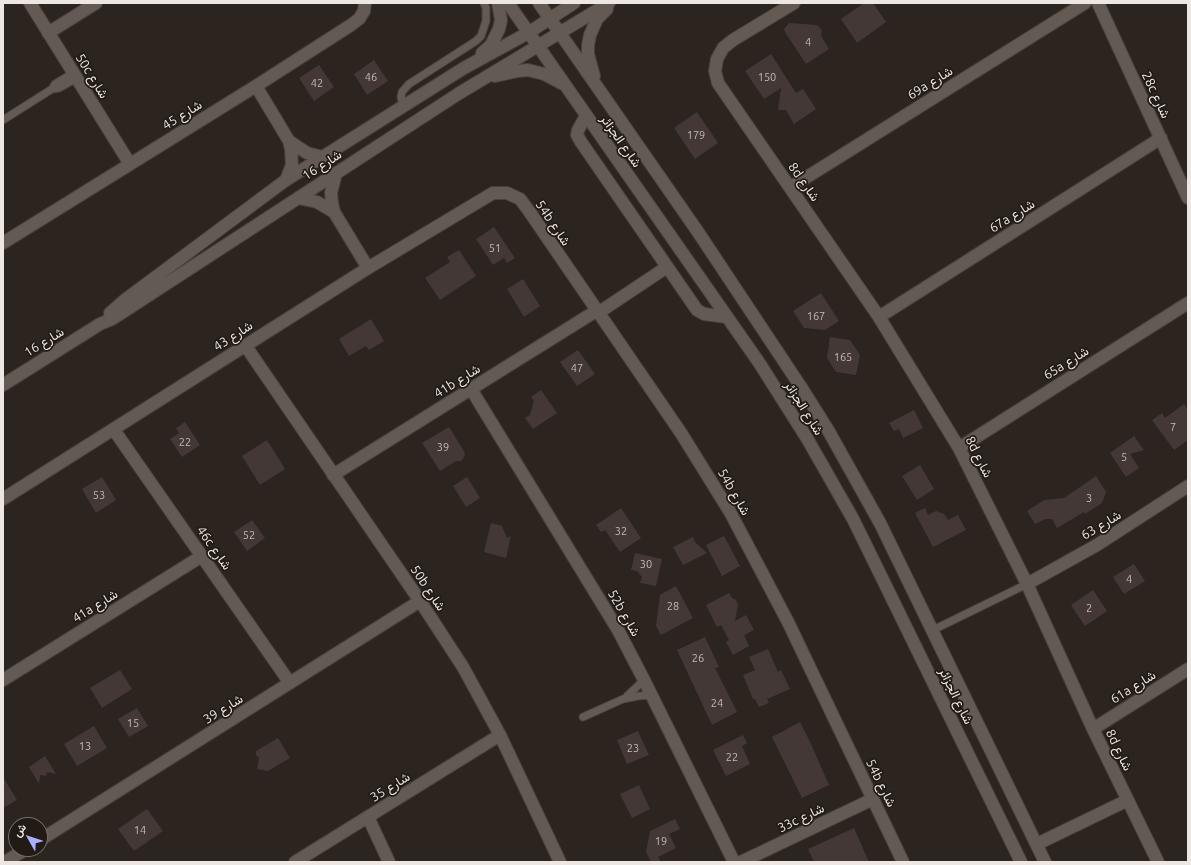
<!DOCTYPE html>
<meta charset="utf-8">
<style>
body{margin:0}
#map{position:relative;width:1191px;height:865px;overflow:hidden;background:#2c241f;font-family:Ubuntu,Vazirmatn,sans-serif}
canvas{display:block}
.frame{position:absolute;inset:0;border:4px solid #ece7e3;pointer-events:none}
.north{position:absolute;left:8px;top:817px;width:40px;height:40px;box-sizing:border-box;background:#221b15;border:1px solid #736d67;border-radius:50%;rotate:309deg;font-size:11px;font-weight:700;line-height:16px;text-align:center;color:#ece7e3}
.north::after{content:'';display:block;margin:auto;width:14px;height:18px;background:#a9b0fc;clip-path:polygon(50% 0,100% 100%,50% 72%,0 100%)}
</style>
<div id="map">
<canvas width="1191" height="865"></canvas>
<div class="frame"></div>
<div class="north">ش</div>
</div>
<script>
const ctx = document.querySelector('canvas').getContext('2d');
ctx.lineJoin = 'round';
function fillPath(path, color) { ctx.fillStyle = color; ctx.fill(path, 'evenodd'); }
const toPath = rows => new Path2D(rows.map(r => 'M' + r).join(''));
function stroke(path, color, width, dash) { ctx.strokeStyle = color; ctx.lineWidth = width; ctx.lineCap = dash ? 'butt' : 'round'; ctx.setLineDash(dash || []); ctx.stroke(path); }
function drawText(font, color, halo, rows, align = 'center') {
  ctx.font = font + ' Ubuntu,Vazirmatn,sans-serif'; ctx.lineWidth = 3.5; ctx.setLineDash([]); ctx.textBaseline = 'middle'; ctx.strokeStyle = halo; ctx.fillStyle = color; for (const [text, x, y, turn = 0] of rows) {
    ctx.save(); ctx.translate(x, y); ctx.rotate((+turn || 0) * Math.PI / 180); ctx.textAlign = isNaN(turn) ? turn : align; if (halo) ctx.strokeText(text, 0, 0); ctx.fillText(text, 0, 0); ctx.restore();
  }
}
fillPath(toPath([
 [864,3,873,3,886,22,857,43,841,19],
 [789,23,817,25,820,28,822,31,821,36,829,49,806,64,785,32,784,29],
 [771,54,796,93,803,89,816,109,794,124,786,110,778,110,781,88,764,99,745,71],
 [374,60,388,81,367,95,354,74],
 [319,65,334,87,314,101,299,78],
 [697,112,718,143,695,159,674,128],
 [494,227,515,258,507,263,504,258,493,265,476,239],
 [459,250,476,276,440,300,425,278,450,262,447,257],
 [523,279,540,306,524,317,507,289],
 [821,293,839,321,825,330,804,328,793,311],
 [371,319,384,341,369,350,366,346,349,356,339,339],
 [830,337,850,340,860,355,856,375,836,372,827,358],
 [578,350,595,374,577,386,560,362],
 [541,390,557,413,533,429,525,418,530,415,534,400,531,397],
 [1184,404,1188,410,1188,440,1174,450,1152,420,1162,413,1165,418],
 [914,410,923,428,903,438,899,429,894,431,889,423],
 [185,422,200,445,182,457,170,439,179,433,176,428],
 [449,427,464,451,465,456,461,461,456,461,440,471,422,443],
 [1134,436,1144,450,1130,454,1139,468,1126,477,1110,453],
 [267,440,285,469,260,485,242,456],
 [920,465,934,489,917,500,902,476],
 [1096,476,1106,492,1102,503,1085,514,1084,512,1057,528,1052,519,1045,519,1035,524,1027,511,1044,500,1064,498],
 [102,477,116,500,96,513,82,489],
 [467,477,480,498,466,507,453,486],
 [621,508,641,538,620,552,605,530,601,532,596,525],
 [925,508,928,515,936,511,944,514,948,520,958,515,966,530,933,547,915,513],
 [252,520,265,538,247,551,234,532],
 [491,523,502,526,507,538,511,536,506,558,484,552],
 [724,536,740,566,722,576,706,545],
 [693,537,695,542,707,553,683,565,673,547],
 [635,553,662,559,656,586,640,583,642,577,637,571,631,570],
 [1134,564,1145,581,1124,594,1113,577],
 [676,586,693,618,661,635,656,626,660,595],
 [1093,590,1107,611,1085,626,1071,605],
 [729,593,732,598,736,600,738,605,735,621,746,615,754,630,744,635,749,646,733,655,726,642,729,640,721,625,717,627,706,605],
 [705,637,719,667,715,668,737,712,712,725,677,650],
 [768,649,778,672,781,670,790,689,767,699,769,703,759,707,755,699,753,699,743,675,755,670,749,657],
 [120,670,132,689,102,708,90,688],
 [137,708,148,726,129,737,118,719],
 [800,722,811,744,829,785,802,798,772,737],
 [94,726,107,748,77,766,64,744],
 [638,731,649,755,627,764,617,740],
 [743,735,747,743,742,746,750,764,726,776,713,750],
 [278,738,290,758,268,771,257,769,259,758,256,755,256,751],
 [45,756,56,774,47,772,46,776,40,775,39,784,29,767],
 [3,777,17,800,3,808],
 [639,785,650,809,632,818,620,794],
 [147,809,163,831,134,851,118,829],
 [675,819,680,829,669,834,676,848,658,857,661,862,651,862,646,852,650,831],
 [854,828,869,862,814,862,808,849]
]), '#433836');
const lane = toPath([
 [52,89,59,88,77,78],
 [403,106,401,97,402,92,409,84,476,41,481,36,486,21,486,8,484,3],
 [3,120,52,89,55,84,73,73],
 [933,630,1027,584],
 [627,696,644,680],
 [583,717,623,699,638,696,652,695]
]);
const street = toPath([
 [30,3,130,164],
 [794,3,733,40,723,48,717,59,715,71,718,83,879,317,959,448,1027,584,1093,729,1158,862],
 [1098,3,1188,198],
 [48,33,96,3],
 [256,86,289,141,291,149,292,165,286,180],
 [586,116,578,130,577,135,581,142,697,310,704,314,727,317],
 [289,141,307,153,322,157],
 [336,173,331,193,332,203,334,212,368,268],
 [791,187,1085,3],
 [298,198,317,202,334,212],
 [3,243,256,86,351,25,359,19,364,11,365,3],
 [598,313,667,267],
 [879,317,1161,138],
 [245,345,420,601,463,667,500,735,560,862],
 [471,389,618,630,644,680,734,862],
 [114,430,290,683],
 [959,448,1188,303],
 [333,475,596,311],
 [3,499,368,268,493,193,507,193,520,199,529,211,681,433,730,512,788,622,903,862],
 [1027,584,1097,545,1188,486],
 [3,680,202,556],
 [1093,729,1188,669],
 [368,817,389,862],
 [40,840,420,601],
 [1037,844,1128,800],
 [5,862,26,849],
 [295,862,500,735],
 [741,862,873,799]
]);
const secondary = toPath([
 [508,3,760,364,808,440,853,519,881,576,1021,862],
 [539,3,698,232,801,387,828,430,880,523,1045,862],
 [482,53,491,45,499,29,501,20,498,3],
 [495,76,518,71,528,70,544,74,563,84],
 [594,76,588,54,588,45,590,35,597,19,607,9],
 [110,313,126,299,286,180,464,68,528,33,574,3],
 [3,385,100,324,112,319,123,312,458,94,609,3]
]);
stroke(lane, '#48413d', 9);
stroke(street, '#48413d', 14);
stroke(secondary, '#48413d', 14);
stroke(lane, '#635a54', 7);
stroke(street, '#635a54', 12);
stroke(secondary, '#635a54', 12);
drawText('11px', '#c2bbb8', null, [
 ["4",808,42],
 ["46",371,77],
 ["150",767,77],
 ["42",317,83],
 ["179",696,135],
 ["51",495,248],
 ["167",816,316],
 ["165",843,357],
 ["47",577,368],
 ["7",1173,427],
 ["22",185,442],
 ["39",443,447],
 ["5",1124,457],
 ["53",99,495],
 ["3",1089,498],
 ["32",621,531],
 ["52",249,535],
 ["30",646,564],
 ["4",1129,579],
 ["28",673,606],
 ["2",1089,608],
 ["26",698,658],
 ["24",717,703],
 ["15",133,723],
 ["13",85,746],
 ["23",633,748],
 ["22",732,757],
 ["14",140,830],
 ["19",661,841]
]);
drawText('13px', '#ece7e3', '#221b15', [
 ["50c شارع",92,76,58],
 ["69a شارع",930,83,-32],
 ["28c شارع",1156,95,65],
 ["شارع 45",182,115,-32],
 ["شارع الجزائر",621,141,55],
 ["شارع 16",322,165,-33],
 ["8d شارع",804,182,55],
 ["67a شارع",1012,216,-32],
 ["54b شارع",553,223,56],
 ["شارع 43",233,336,-33],
 ["شارع 16",44,342,-32],
 ["65a شارع",1066,363,-32],
 ["41b شارع",457,381,-32],
 ["شارع الجزائر",804,408,58],
 ["8d شارع",979,457,63],
 ["54b شارع",734,492,60],
 ["شارع 63",1101,525,-31],
 ["46c شارع",214,548,55],
 ["50b شارع",428,588,56],
 ["41a شارع",95,606,-32],
 ["52b شارع",624,613,60],
 ["61a شارع",1133,687,-32],
 ["شارع الجزائر",956,696,64],
 ["شارع 39",223,709,-32],
 ["8d شارع",1119,750,64],
 ["54b شارع",881,783,64],
 ["شارع 35",390,787,-32],
 ["33c شارع",801,818,-26]
]);
</script>
